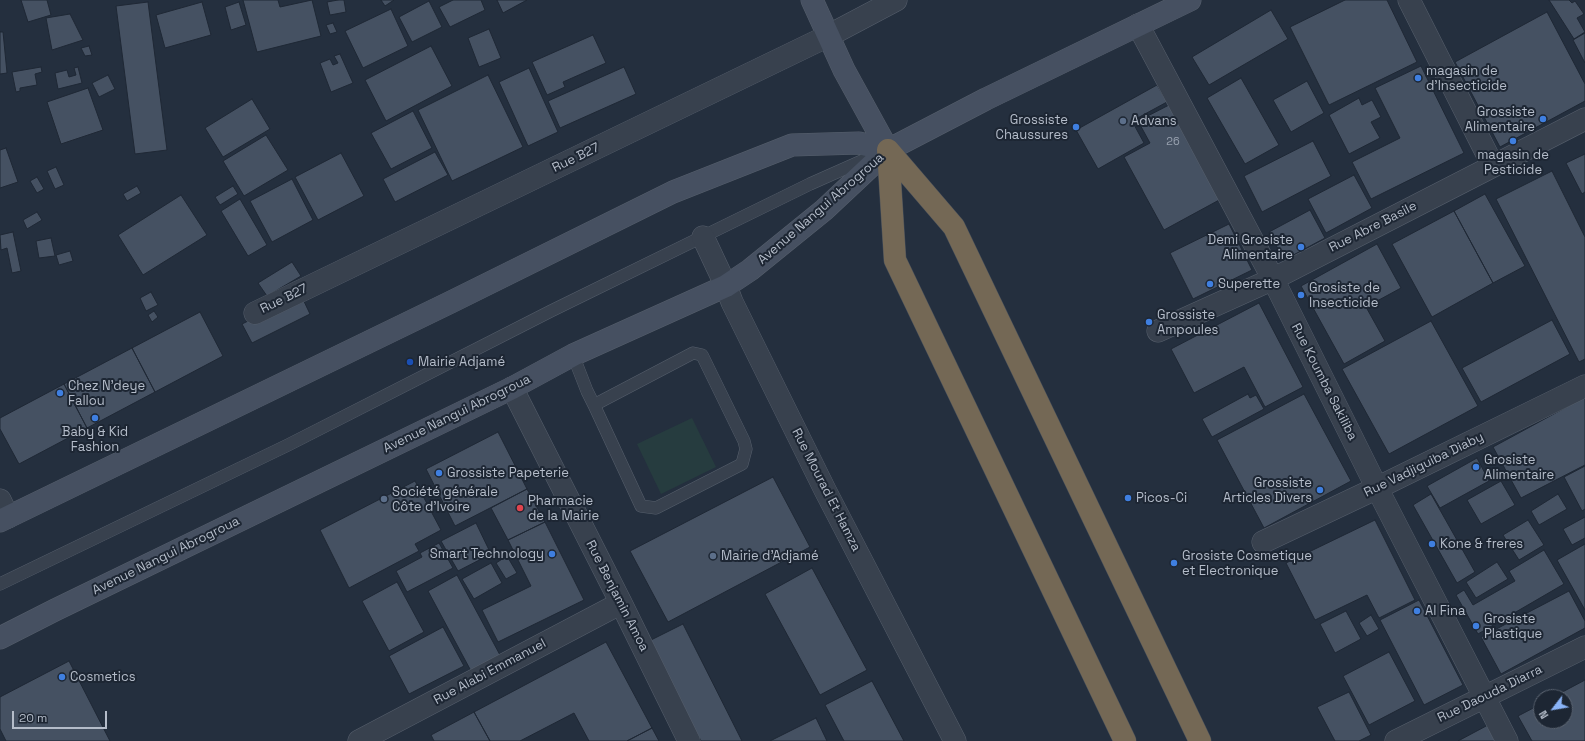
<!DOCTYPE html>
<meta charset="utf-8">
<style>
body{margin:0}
#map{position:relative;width:1585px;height:741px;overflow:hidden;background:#242f3e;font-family:"Space Grotesk",sans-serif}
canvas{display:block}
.north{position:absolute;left:1533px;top:689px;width:40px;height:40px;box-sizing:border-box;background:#1d2633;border:1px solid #59626f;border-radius:50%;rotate:239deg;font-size:11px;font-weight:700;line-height:16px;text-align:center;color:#b4bcc9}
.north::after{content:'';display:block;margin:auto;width:14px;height:18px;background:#8ab4f8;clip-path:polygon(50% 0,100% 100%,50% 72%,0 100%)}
.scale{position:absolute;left:12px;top:711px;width:95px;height:18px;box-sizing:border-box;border:2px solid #b4bcc9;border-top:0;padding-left:5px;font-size:12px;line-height:14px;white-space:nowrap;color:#b4bcc9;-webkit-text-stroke:3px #1d2633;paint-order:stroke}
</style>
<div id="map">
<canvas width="1585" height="741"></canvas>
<div class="north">N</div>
<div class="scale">20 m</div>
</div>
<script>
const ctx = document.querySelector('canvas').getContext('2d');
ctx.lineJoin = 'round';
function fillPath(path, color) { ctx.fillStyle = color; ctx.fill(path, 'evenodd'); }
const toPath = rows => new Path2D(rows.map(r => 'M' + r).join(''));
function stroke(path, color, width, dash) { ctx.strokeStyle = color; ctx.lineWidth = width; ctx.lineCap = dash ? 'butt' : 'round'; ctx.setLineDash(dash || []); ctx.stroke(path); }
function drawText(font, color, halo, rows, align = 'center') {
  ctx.font = font + ' "Space Grotesk",sans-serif'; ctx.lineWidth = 4; ctx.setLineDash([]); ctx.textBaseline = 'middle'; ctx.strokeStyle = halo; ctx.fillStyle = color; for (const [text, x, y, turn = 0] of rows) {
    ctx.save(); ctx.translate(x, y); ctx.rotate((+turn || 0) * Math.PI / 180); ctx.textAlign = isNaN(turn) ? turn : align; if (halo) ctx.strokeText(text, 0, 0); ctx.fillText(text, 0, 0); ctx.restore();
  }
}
fillPath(toPath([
 [692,418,716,467,661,494,637,444]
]), '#263c3f');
const building = toPath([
 [21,0,47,0,51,15,28,22,21,0],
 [243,0,278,0,280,7,312,0,321,36,257,52,243,0],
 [338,0,344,0,346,12,330,15,327,2,338,0],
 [381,0,394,0,385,6,381,0],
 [453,0,481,0,485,10,450,27,439,7,453,0],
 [497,0,527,0,503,13,497,0],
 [1345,0,1387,0,1417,62,1329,105,1290,27,1345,0],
 [1549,0,1569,0,1572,3,1575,1,1584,14,1577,18,1585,32,1574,39,1549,0],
 [429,1,442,27,412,42,399,17,429,1],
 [148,2,167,150,135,154,116,6,148,2],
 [202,2,211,35,165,48,156,15,202,2],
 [239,2,246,25,231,30,225,7,239,2],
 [391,9,408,46,363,68,345,31,391,9],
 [1271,10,1288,39,1209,85,1192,57,1271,10],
 [1547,12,1585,84,1585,101,1500,147,1455,62,1547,12],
 [70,14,83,40,52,50,46,18,70,14],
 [333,23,337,32,330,34,326,25,333,23],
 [489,29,501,58,479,67,468,38,489,29],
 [0,32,3,32,7,73,0,74,0,32],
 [1585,33,1585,63,1573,40,1585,33],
 [593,35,606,63,563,82,565,87,547,95,532,62,593,35],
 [89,46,92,55,85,56,81,48,89,46],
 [431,46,452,86,386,121,365,80,431,46],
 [340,54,353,83,331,92,320,63,330,59,333,65,338,63,334,56,340,54],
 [1421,66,1464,153,1371,199,1352,162,1400,138,1375,88,1421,66],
 [41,67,42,72,35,74,37,85,20,88,20,91,16,92,12,72,41,67],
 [78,67,82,83,58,89,55,73,67,70,69,77,76,75,74,68,78,67],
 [624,67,636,94,560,128,548,101,624,67],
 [529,68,558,132,528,146,499,82,529,68],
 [108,75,115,89,99,97,92,83,108,75],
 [488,75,523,147,452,181,418,110,488,75],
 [1241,78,1279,145,1245,164,1207,98,1241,78],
 [1307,81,1324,113,1291,132,1273,100,1307,81],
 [1157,85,1167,102,1132,121,1144,143,1098,169,1076,130,1157,85],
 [88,88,103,130,61,144,47,102,88,88],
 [1359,98,1362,105,1372,100,1381,117,1371,122,1380,138,1349,154,1329,115,1359,98],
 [252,99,270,129,223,157,205,128,252,99],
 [1169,105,1221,199,1164,230,1124,157,1150,143,1138,121,1169,105],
 [413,111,432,148,391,169,371,133,413,111],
 [266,135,288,170,244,196,223,161,266,135],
 [1313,141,1331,176,1262,212,1244,176,1313,141],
 [6,148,18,182,0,188,0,150,6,148],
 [435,152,448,175,395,202,383,179,435,152],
 [341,153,364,196,318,220,295,177,341,153],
 [1585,154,1585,192,1582,194,1566,163,1585,154],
 [56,167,64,185,55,189,47,171,56,167],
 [1552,171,1585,237,1585,359,1579,362,1496,199,1552,171],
 [1354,175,1372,208,1326,233,1308,199,1354,175],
 [37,177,44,189,37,193,30,181,37,177],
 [292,179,313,220,272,242,250,201,292,179],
 [137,186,141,193,127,201,123,194,137,186],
 [233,186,238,194,220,205,215,197,233,186],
 [1485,194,1525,266,1493,283,1454,211,1485,194],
 [181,195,207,235,143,275,118,235,181,195],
 [240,199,267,245,248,256,221,211,240,199],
 [1310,210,1325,238,1284,260,1269,232,1310,210],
 [1454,211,1493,283,1432,317,1392,244,1454,211],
 [37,212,42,220,27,229,23,220,37,212],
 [1229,224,1252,270,1193,299,1170,253,1229,224],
 [13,232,21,271,12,273,7,248,1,250,0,235,13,232],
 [51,238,55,256,39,258,36,241,51,238],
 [1377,244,1401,288,1366,307,1385,341,1344,364,1301,286,1377,244],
 [70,251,73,261,59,265,56,255,70,251],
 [292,262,301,276,267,296,258,283,292,262],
 [151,292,158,305,146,311,140,298,151,292],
 [301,295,310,314,252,343,242,324,301,295],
 [1259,303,1303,387,1265,407,1244,367,1194,393,1171,349,1259,303],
 [154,311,158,317,152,322,148,315,154,311],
 [200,312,223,356,155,392,132,348,200,312],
 [1552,320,1570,354,1481,402,1462,368,1552,320],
 [1431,321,1478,406,1389,454,1342,369,1431,321],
 [132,348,155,392,87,428,64,384,132,348],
 [64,384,87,428,19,464,0,429,0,418,64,384],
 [1248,394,1250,398,1256,395,1264,409,1212,437,1202,419,1248,394],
 [1304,394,1351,481,1264,528,1217,440,1304,394],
 [1585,397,1585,465,1521,498,1493,447,1585,397],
 [498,432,527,489,455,526,426,469,498,432],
 [1477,458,1489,481,1440,508,1427,486,1477,458],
 [1585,466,1585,509,1582,511,1564,477,1585,466],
 [773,477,810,547,668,622,630,551,773,477],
 [415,481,441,530,415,544,419,551,349,588,320,530,415,481],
 [1501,481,1515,505,1481,524,1467,500,1501,481],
 [527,489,545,522,508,540,491,508,527,489],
 [1431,494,1475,572,1457,583,1413,505,1431,494],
 [1558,494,1567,509,1539,525,1531,511,1558,494],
 [1585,517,1585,538,1572,545,1563,529,1585,517],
 [1375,520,1415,600,1379,618,1367,595,1315,620,1286,563,1375,520],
 [1528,520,1544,545,1519,560,1503,535,1528,520],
 [545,522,584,600,498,642,482,610,531,586,508,540,545,522],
 [476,523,491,554,458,571,441,541,476,523],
 [439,543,453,568,407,592,396,571,422,557,420,553,439,543],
 [1585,544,1585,610,1557,560,1585,544],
 [1544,550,1564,584,1478,634,1456,595,1464,590,1473,605,1515,581,1509,571,1544,550],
 [507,556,517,573,506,579,496,563,507,556],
 [1497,562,1508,579,1476,598,1466,582,1497,562],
 [491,563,502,583,474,599,462,579,491,563],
 [812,568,867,670,820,695,765,594,812,568],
 [457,575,500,655,471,671,428,591,457,575],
 [397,582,424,632,389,651,362,601,397,582],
 [1569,591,1585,621,1585,628,1501,674,1481,637,1569,591],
 [1419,600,1463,685,1424,705,1380,620,1419,600],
 [1346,611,1361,639,1335,653,1320,624,1346,611],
 [1371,615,1379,629,1367,636,1359,623,1371,615],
 [683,624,742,741,701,741,649,641,683,624],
 [443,627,464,666,409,694,389,656,443,627],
 [606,642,652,728,627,741,589,741,574,713,520,741,490,741,474,712,606,642],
 [1389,652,1415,701,1369,725,1343,676,1389,652],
 [69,661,110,741,6,741,0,729,0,697,69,661],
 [1585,680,1585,741,1532,741,1518,716,1541,704,1541,721,1565,721,1565,697,1553,697,1585,680],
 [872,681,904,741,844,741,825,705,872,681],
 [1349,692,1371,735,1359,741,1335,741,1317,707,1349,692],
 [474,712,490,741,434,741,431,735,474,712],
 [816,718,827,741,770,741,816,718],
 [1488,725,1496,741,1458,741,1488,725],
 [652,728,659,741,627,741,652,728]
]);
fillPath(building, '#455162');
stroke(building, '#1f2835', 1);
const lane = toPath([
 [573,355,587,391,594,405,641,506,656,508,742,464,746,449,744,441,702,355,693,353,594,405],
 [0,584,288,445,551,311,810,184,873,156]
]);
const street = toPath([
 [1409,0,1493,166],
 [1138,25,1273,279,1377,488,1507,741],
 [703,237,726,286,732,302,825,490,955,741],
 [255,313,828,36,896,0],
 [1158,331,1273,279,1585,119],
 [512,388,621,603,689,741],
 [0,500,8,517],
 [1263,542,1377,488,1585,386],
 [359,741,621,603],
 [1396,741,1585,647]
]);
const secondary = toPath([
 [812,0,844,70,888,150],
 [0,521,451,302,673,192,792,145,859,143,888,150],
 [0,638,55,610,512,388,573,355,726,286,750,270,824,210,888,150,986,99,1190,0]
]);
const highway = toPath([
 [888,150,954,227,1200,741],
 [888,150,895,260,1125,741]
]);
stroke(lane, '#565f6c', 13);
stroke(street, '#565f6c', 23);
stroke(secondary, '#565f6c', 23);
stroke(highway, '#434c59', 23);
stroke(lane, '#38414e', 12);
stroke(street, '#38414e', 22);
stroke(secondary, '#465061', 22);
stroke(highway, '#746855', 22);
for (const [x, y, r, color] of [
 [1418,78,4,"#3f7fe0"],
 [1543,119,4,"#3f7fe0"],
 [1123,121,4,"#5c6f8a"],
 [1076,127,4,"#3f7fe0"],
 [1513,141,4,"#3f7fe0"],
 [1301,247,4,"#3f7fe0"],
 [1210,284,4,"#3f7fe0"],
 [1301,295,4,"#3f7fe0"],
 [1149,322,4,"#3f7fe0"],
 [410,362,4,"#1a4fb4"],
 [60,393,4,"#3f7fe0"],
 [95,418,4,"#3f7fe0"],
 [1476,467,4,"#3f7fe0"],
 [439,473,4,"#3f7fe0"],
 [1320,490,4,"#3f7fe0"],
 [1128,498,4,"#3f7fe0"],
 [384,499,4,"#5c6f8a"],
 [520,508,4,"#e0444e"],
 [1432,544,4,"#3f7fe0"],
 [552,554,4,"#3f7fe0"],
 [713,556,4,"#5c6f8a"],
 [1174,563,4,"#3f7fe0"],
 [1417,611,4,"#3f7fe0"],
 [1476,626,4,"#3f7fe0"],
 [62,677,4,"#3f7fe0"]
]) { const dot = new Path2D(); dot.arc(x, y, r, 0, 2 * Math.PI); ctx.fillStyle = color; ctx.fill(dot); stroke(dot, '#1d2633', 1.5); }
drawText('11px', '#98a1af', null, [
 ["26",1173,142]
]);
drawText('13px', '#b4bcc9', '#1d2633', [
 ["magasin de",1426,71],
 ["d'Insecticide",1426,86],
 ["Grossiste",1535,112,"right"],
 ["Alimentaire",1535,127,"right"],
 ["Grossiste",1068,120,"right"],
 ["Chaussures",1068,135,"right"],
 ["Advans",1131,121],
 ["magasin de",1513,155,"center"],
 ["Pesticide",1513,170,"center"],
 ["Demi Grosiste",1293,240,"right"],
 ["Alimentaire",1293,255,"right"],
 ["Superette",1218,284],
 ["Grosiste de",1309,288],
 ["Insecticide",1309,303],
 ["Grossiste",1157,315],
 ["Ampoules",1157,330],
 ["Mairie Adjamé",418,362],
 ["Chez N'deye",68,386],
 ["Fallou",68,401],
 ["Baby & Kid",95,432,"center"],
 ["Fashion",95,447,"center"],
 ["Grosiste",1484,460],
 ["Alimentaire",1484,475],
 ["Grossiste Papeterie",447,473],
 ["Grossiste",1312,483,"right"],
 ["Articles Divers",1312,498,"right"],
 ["Société générale",392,492],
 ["Côte d'Ivoire",392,507],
 ["Picos-Ci",1136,498],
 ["Pharmacie",528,501],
 ["de la Mairie",528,516],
 ["Kone & freres",1440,544],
 ["Smart Technology",544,554,"right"],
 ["Mairie d'Adjamé",721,556],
 ["Grosiste Cosmetique",1182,556],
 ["et Electronique",1182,571],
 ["Al Fina",1425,611],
 ["Grosiste",1484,619],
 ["Plastique",1484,634],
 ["Cosmetics",70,677]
], 'left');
drawText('13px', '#b4bcc9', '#1d2633', [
 ["Rue B27",576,158,-26],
 ["Avenue Nangui Abrogroua",821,209,-41],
 ["Rue Abre Basile",1373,227,-27],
 ["Rue B27",284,299,-26],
 ["Rue Koumba Sakiliba",1324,382,63],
 ["Avenue Nangui Abrogroua",457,414,-26],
 ["Rue Vadjiguiba Diaby",1424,465,-26],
 ["Rue Mourad Et Hamza",826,490,63],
 ["Avenue Nangui Abrogroua",166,556,-26],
 ["Rue Benjamin Amoa",617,596,63],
 ["Rue Alabi Emmanuel",490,672,-28],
 ["Rue Daouda Diarra",1490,694,-26]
]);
</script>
